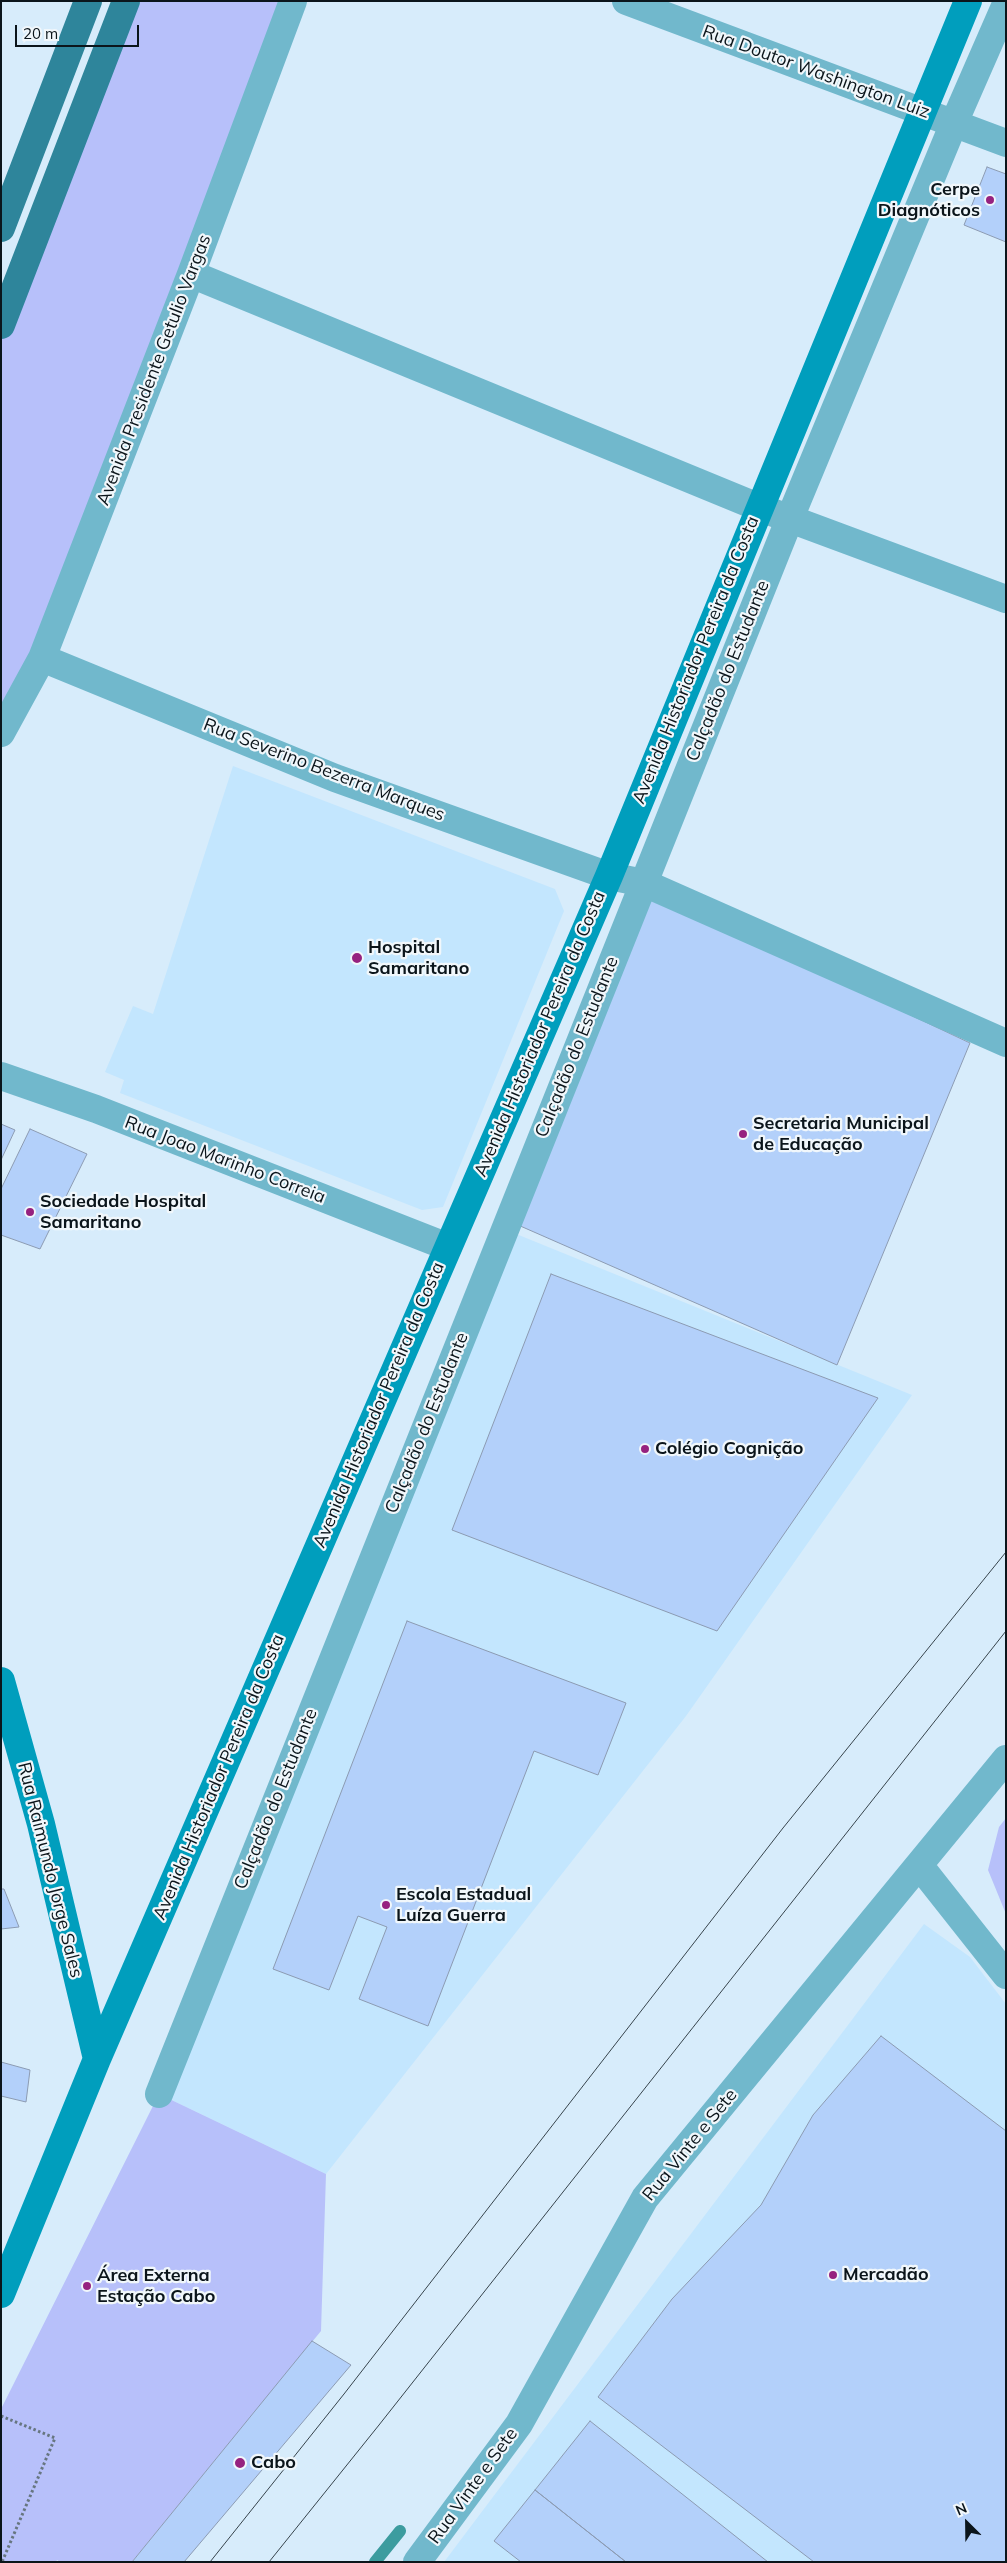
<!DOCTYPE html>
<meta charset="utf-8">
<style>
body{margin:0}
#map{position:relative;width:1007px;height:2563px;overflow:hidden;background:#d7ecfb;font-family:Mulish,sans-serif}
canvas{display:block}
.frame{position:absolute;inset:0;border:2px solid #0b151b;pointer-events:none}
.north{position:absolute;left:942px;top:2498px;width:50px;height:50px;-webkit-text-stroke:4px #f1f7fb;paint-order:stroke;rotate:337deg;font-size:14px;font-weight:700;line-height:20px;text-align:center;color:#0b151b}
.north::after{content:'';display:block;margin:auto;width:18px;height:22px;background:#0b151b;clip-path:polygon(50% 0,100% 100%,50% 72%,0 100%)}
.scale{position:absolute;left:15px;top:25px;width:124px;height:22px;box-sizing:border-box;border:2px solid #0b151b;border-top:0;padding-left:6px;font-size:15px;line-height:18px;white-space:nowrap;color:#0b151b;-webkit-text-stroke:4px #f1f7fb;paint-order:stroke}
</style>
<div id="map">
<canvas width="1007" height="2563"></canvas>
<div class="frame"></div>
<div class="north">N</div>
<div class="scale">20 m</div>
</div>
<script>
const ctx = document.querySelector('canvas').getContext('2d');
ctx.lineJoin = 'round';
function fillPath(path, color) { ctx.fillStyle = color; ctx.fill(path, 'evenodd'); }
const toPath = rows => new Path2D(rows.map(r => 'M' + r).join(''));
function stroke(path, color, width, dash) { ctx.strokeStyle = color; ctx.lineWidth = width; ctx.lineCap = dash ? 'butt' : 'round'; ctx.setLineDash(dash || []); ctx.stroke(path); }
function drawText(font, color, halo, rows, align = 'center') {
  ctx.font = font + ' Mulish,sans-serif'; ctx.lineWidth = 4.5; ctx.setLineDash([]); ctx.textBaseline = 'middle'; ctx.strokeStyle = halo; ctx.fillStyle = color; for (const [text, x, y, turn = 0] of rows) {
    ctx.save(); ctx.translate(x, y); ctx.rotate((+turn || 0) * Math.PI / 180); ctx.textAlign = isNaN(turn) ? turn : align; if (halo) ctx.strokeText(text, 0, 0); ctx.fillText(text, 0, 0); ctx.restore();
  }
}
fillPath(toPath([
 [233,766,555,889,564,911,443,1207,422,1210,120,1093,124,1080,105,1072,133,1006,153,1014],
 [504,1229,912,1395,686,1716,326,2174,159,2094],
 [924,1924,970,1957,1006,2004,1006,2562,444,2562]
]), '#c3e6fe');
fillPath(toPath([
 [126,1,285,1,1,733,1,325],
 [1006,1818,1006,1914,988,1870,999,1827],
 [159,2094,326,2174,321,2331,132,2562,60,2562,57,2560,56,2562,1,2562,1,2409]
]), '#b7c0fa');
stroke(toPath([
 [375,2562,400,2531]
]), '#3c9c9f', 12);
const building = toPath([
 [987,167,1006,174,1006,242,964,225,987,167],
 [645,890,970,1043,837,1365,518,1225,645,890],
 [1,1124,15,1130,1,1160,1,1124],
 [30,1129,87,1154,40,1249,1,1235,1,1189,30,1129],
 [551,1274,878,1398,717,1631,452,1530,551,1274],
 [407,1621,626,1703,598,1775,534,1751,428,2026,359,1999,387,1927,358,1916,329,1990,273,1969,407,1621],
 [1,1889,4,1889,19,1927,1,1929,1,1889],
 [881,2036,1006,2131,1006,2562,814,2562,598,2397,672,2299,761,2205,813,2115,881,2036],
 [1,2062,30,2070,26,2102,1,2096,1,2062],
 [312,2341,351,2365,184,2562,132,2562,312,2341],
 [590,2421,768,2562,626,2562,535,2490,590,2421],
 [535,2490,626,2562,521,2562,494,2541,535,2490]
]);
fillPath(building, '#b3d0fa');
stroke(building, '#8c9bb2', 1);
stroke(toPath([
 [1,2416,55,2438,2,2562]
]), '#677680', 3, [2.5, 2.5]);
stroke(toPath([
 [626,1,1006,143],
 [191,274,758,507,1006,599],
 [42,658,335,778,609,876,644,883,1006,1043],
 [1,733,42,658,191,274,293,1],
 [1,1076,96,1109,448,1247],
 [919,1865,1006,1975],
 [159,2094,790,518,954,123,1006,4],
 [417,2562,519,2424,645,2198,1006,1759]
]), '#71b8cc', 28);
stroke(toPath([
 [1,1681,41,1824,97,2059],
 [1,2294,97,2059,609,876,968,1]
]), '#009ebd', 28);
stroke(toPath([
 [1,228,88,1],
 [1,325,126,1]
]), '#2e859b', 28);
stroke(toPath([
 [210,2562,344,2394,783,1828,1006,1552],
 [269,2562,379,2425,1006,1631]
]), '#37444c', 1);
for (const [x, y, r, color] of [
 [990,200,5,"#962280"],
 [357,958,6,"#962280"],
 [743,1134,5,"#962280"],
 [30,1212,5,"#962280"],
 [645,1449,5,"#962280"],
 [386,1905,5,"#962280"],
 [833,2275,5,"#962280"],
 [87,2286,5,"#962280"],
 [240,2463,6,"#962280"]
]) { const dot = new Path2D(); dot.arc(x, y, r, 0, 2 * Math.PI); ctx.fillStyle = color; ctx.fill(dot); stroke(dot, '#f1f7fb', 2); }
drawText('18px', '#0b151b', '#f1f7fb', [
 ["Rua Doutor Washington Luiz",816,72,20],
 ["Avenida Presidente Getulio Vargas",154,370,-69],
 ["Avenida Historiador Pereira da Costa",696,660,-68],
 ["Calçadão do Estudante",728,671,-68],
 ["Rua Severino Bezerra Marques",324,770,21],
 ["Avenida Historiador Pereira da Costa",540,1034,-67],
 ["Calçadão do Estudante",577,1047,-68],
 ["Rua Joao Marinho Correia",225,1160,21],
 ["Avenida Historiador Pereira da Costa",379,1405,-67],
 ["Calçadão do Estudante",427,1423,-68],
 ["Avenida Historiador Pereira da Costa",219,1777,-67],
 ["Calçadão do Estudante",276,1799,-68],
 ["Rua Raimundo Jorge Sales",50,1870,76],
 ["Rua Vinte e Sete",690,2145,-51],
 ["Rua Vinte e Sete",473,2486,-54]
]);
drawText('bold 18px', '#0b151b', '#f1f7fb', [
 ["Cerpe",980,190,"right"],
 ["Diagnóticos",980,211,"right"],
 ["Hospital",368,948],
 ["Samaritano",368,969],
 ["Secretaria Municipal",753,1124],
 ["de Educação",753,1145],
 ["Sociedade Hospital",40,1202],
 ["Samaritano",40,1223],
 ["Colégio Cognição",655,1449],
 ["Escola Estadual",396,1895],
 ["Luíza Guerra",396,1916],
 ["Mercadão",843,2275],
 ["Área Externa",97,2276],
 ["Estação Cabo",97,2297],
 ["Cabo",251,2463]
], 'left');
</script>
